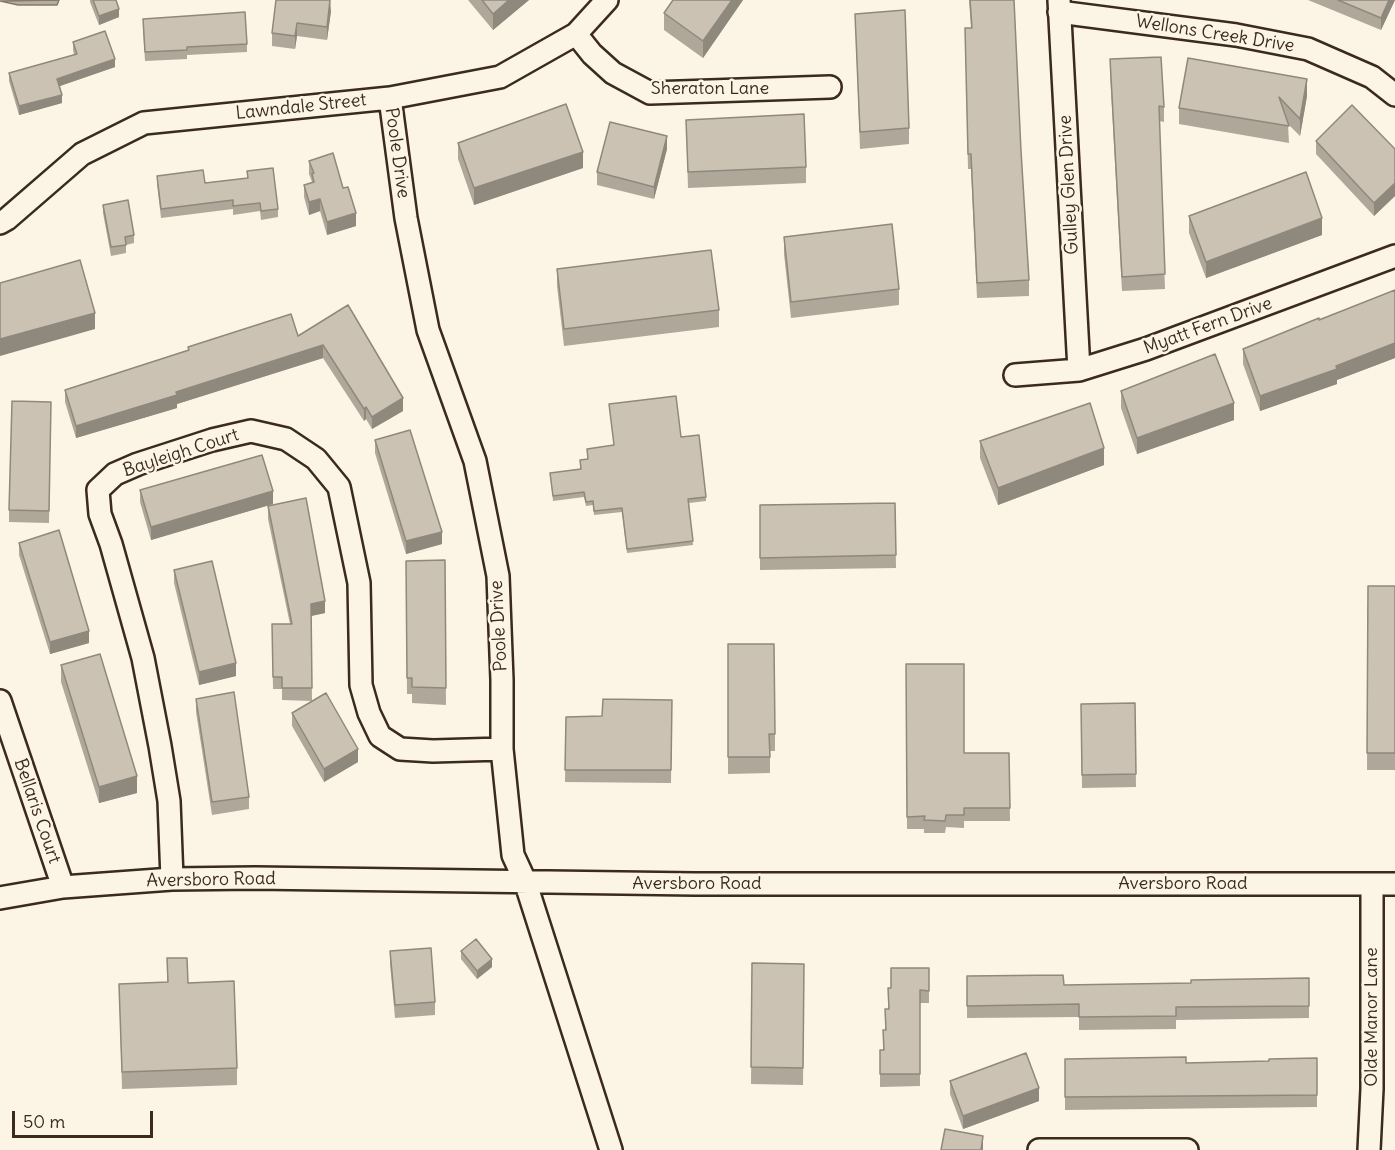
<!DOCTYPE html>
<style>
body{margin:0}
#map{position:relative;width:1395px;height:1150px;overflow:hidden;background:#fcf5e5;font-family:Delius,sans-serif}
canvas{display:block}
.scale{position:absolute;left:12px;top:1111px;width:141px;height:27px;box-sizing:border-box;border:3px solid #3b2a1e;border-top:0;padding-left:8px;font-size:18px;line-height:21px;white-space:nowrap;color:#3b2a1e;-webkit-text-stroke:4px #fcf5e5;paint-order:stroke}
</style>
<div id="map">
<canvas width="1395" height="1150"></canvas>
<div class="scale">50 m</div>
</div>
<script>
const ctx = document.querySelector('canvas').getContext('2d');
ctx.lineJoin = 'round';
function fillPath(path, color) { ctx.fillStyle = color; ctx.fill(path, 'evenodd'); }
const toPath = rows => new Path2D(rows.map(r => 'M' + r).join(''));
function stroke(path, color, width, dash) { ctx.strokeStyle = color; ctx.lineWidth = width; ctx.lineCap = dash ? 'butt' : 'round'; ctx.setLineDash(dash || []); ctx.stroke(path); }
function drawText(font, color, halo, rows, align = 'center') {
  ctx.font = font + ' Delius,sans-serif'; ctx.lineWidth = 5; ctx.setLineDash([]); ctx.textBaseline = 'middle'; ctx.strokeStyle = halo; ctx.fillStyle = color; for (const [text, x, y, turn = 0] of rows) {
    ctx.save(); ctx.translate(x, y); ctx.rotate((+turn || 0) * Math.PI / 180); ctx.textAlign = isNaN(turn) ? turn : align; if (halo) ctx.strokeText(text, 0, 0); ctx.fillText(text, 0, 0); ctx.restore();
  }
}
const water = toPath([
 [59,0,57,5,18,5,0,1,59,0]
]);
fillPath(water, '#b7ad9e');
stroke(water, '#85796b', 1.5);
const minor = toPath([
 [1059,0,1079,370],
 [1059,12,1236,35,1308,49,1372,77,1395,95],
 [576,34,592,54,613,73,650,93,830,87],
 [390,98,406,218,428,330,475,461,498,576,502,680,502,749,513,855,525,881,611,1150],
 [0,223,7,219,82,154,144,123,390,98,500,77,576,34,607,0],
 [1015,375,1079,370,1146,349,1395,256],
 [0,701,63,887],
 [172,879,169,801,160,746,143,658,111,544,100,514,98,490,115,474,138,464,212,440,251,431,286,439,316,459,339,487,359,583,361,685,369,713,380,736,400,749,433,751,502,749],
 [0,898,63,887,172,879,255,878,695,884,1395,884],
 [1039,1150,1187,1150],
 [1369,1150,1372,1089,1372,884]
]);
stroke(minor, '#3b2a1e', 26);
stroke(minor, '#fcf5e5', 21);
fillPath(toPath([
 [90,0,116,0,119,17,99,25,90,2],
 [468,0,529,0,493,30],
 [673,0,743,0,703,58,664,30,664,13],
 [969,0,1014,0,1021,151,1029,280,1029,296,977,298,971,169,968,169,965,28,971,28],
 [1308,0,1395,0,1381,30],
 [331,11,327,40,297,36,295,49,272,46,272,33],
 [855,14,909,128,909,144,860,149],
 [143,27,247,44,247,52,187,55,187,59,145,61],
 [73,42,115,67,60,86,62,103,19,115,9,81,9,73,74,55,73,50],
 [1110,59,1164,107,1164,122,1159,121,1165,289,1122,291,1110,73],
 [1307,96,1300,136,1288,124,1289,143,1179,124,1179,108],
 [686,120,806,167,806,183,688,188],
 [1316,141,1395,149,1395,196,1374,216,1316,154],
 [458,143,583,168,474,205,458,159],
 [667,149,654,199,597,185,597,172],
 [309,161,343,188,356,226,327,235,320,211,309,215,304,197,304,185,312,182,309,174],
 [247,171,278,209,278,217,261,220,260,211,233,215,233,209,161,218,157,184,157,176,205,183,247,178],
 [103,205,134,235,134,243,126,245,126,253,111,256,103,213],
 [1189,216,1322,235,1206,278,1189,233],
 [784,237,899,289,899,305,791,318,784,254],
 [557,269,719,310,719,327,564,346,557,286],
 [1395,290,1395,358,1337,380,1337,384,1260,411,1243,364,1243,349],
 [348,305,403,411,372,429,366,419,364,421,323,358,177,404,177,408,76,438,65,402,65,390,188,350,188,347,298,336],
 [1121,391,1234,420,1137,454,1121,408],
 [51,402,49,523,9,522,9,510],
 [609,404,681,437,706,497,706,501,689,503,693,545,627,553,622,512,594,515,593,505,586,506,584,497,553,501,550,473,580,469,580,460,587,459,587,449,614,445],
 [375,440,442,544,406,554,375,453],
 [980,441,1104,465,998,505,980,458],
 [140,490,273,504,151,540,140,502],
 [895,503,896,568,760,570,760,505],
 [268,506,325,613,311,616,312,701,282,700,282,689,273,689,272,624,290,624,268,519],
 [19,543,89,643,50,654,19,555],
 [445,560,446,705,412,703,412,694,407,694,406,561],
 [174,570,236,676,199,685,174,583],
 [1368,586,1395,586,1395,770,1367,770],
 [728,644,775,734,775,751,770,751,770,773,728,774],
 [906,664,964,753,1009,753,1010,821,964,821,964,828,946,827,945,833,924,833,924,829,907,829],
 [61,665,137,793,99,803,61,682],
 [196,699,249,797,249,809,212,815,196,712],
 [672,700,671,783,565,782,566,717,602,716],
 [1135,703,1136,787,1082,788,1081,704],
 [292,713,358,762,324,782,292,726],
 [390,951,435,1002,435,1015,395,1018,390,964],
 [461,951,492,967,477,979,461,959],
 [167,958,188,983,237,1068,237,1085,122,1089,119,984,167,982],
 [752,963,804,964,803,1085,751,1084],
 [929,968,929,1003,920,1003,920,1086,880,1087,880,1050,883,1050,883,1030,885,1030,891,988],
 [967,976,1064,985,1191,983,1309,978,1309,1018,1176,1020,1176,1029,1079,1030,1079,1017,967,1018],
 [1317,1058,1317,1107,1065,1110,1065,1059,1186,1063,1269,1061],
 [950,1081,1039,1101,963,1129,950,1094]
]), '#afa79a');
fillPath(toPath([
 [330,0,331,11,327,40,327,27],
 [509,0,529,0,493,30,493,14],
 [732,0,743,0,703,58,703,41],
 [1389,0,1395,0,1381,30,1381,18],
 [119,9,119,17,99,25,99,16],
 [297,23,297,36,295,49,295,36],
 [115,59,115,67,57,87,57,79],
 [1307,79,1307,96,1300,136,1300,119],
 [62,95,62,103,19,115,19,106],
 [667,136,667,149,654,199,654,187],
 [583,152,583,168,474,205,474,188],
 [1395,183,1395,196,1374,216,1374,203],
 [320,199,320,211,309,215,309,202],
 [356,213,356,226,327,235,327,222],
 [1322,218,1322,235,1206,278,1206,262],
 [95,313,95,329,0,356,0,339],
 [1395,343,1395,358,1337,380,1337,384,1260,411,1260,396],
 [323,345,323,358,177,404,177,408,76,438,76,426,176,392],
 [403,398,403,411,372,429,372,417],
 [1234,403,1234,420,1137,454,1137,438],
 [366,407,366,419,364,421,364,409],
 [1104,448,1104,465,998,505,998,488],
 [273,491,273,504,151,540,151,527],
 [442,532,442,544,406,554,406,541],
 [325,601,325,613,311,616,311,604],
 [89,631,89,643,50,654,50,642],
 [236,663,236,676,199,685,199,672],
 [358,749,358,762,324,782,324,769],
 [137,776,137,793,99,803,99,787],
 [492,959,492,967,477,979,477,971],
 [1039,1088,1039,1101,963,1129,963,1116],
 [983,1136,983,1150,981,1150]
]), '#8f887d');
const building = toPath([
 [93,0,116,0,119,9,99,16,93,0],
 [276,0,330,0,327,27,297,23,295,36,272,33,276,0],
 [482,0,509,0,493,14,482,0],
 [673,0,732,0,703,41,664,13,673,0],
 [970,0,1014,0,1021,151,1029,280,977,283,971,154,968,154,965,28,972,28,970,0],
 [1338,0,1389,0,1381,18,1338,0],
 [905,10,909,128,860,132,855,14,905,10],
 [245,12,247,44,187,47,187,50,145,52,143,19,245,12],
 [105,31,115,59,57,79,62,95,19,106,9,73,77,54,73,42,105,31],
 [1161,57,1164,107,1159,106,1165,274,1122,277,1110,59,1161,57],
 [1188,58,1307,79,1300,119,1279,97,1289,126,1179,108,1188,58],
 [566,104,583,152,474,188,458,143,566,104],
 [1352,105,1395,149,1395,183,1374,203,1316,141,1352,105],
 [804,114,806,167,688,172,686,120,804,114],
 [610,122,667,136,654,187,597,172,610,122],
 [333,153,343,188,348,187,356,213,327,222,320,199,309,202,304,185,314,182,312,174,314,173,309,161,333,153],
 [273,168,278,209,261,211,260,203,233,206,233,200,161,209,157,176,203,170,205,183,248,178,247,171,273,168],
 [1306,172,1322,218,1206,262,1189,216,1306,172],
 [128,200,134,235,125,237,126,245,111,247,103,205,128,200],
 [892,224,899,289,791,302,784,237,892,224],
 [711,250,719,310,564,329,557,269,711,250],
 [80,260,95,313,0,339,0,283,80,260],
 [1395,290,1395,343,1336,366,1337,369,1260,396,1243,349,1319,318,1319,320,1395,290],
 [348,305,403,398,372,417,366,407,364,409,323,345,176,392,177,395,76,426,65,390,189,350,188,347,291,314,298,336,348,305],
 [1215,354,1234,403,1137,438,1121,391,1215,354],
 [676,396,681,437,699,435,706,497,688,499,693,541,627,549,622,508,594,511,593,501,586,502,584,492,553,496,550,473,581,469,580,460,588,459,587,449,614,445,609,404,676,396],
 [12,401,51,402,49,511,9,510,12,401],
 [1090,403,1104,448,998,488,980,441,1090,403],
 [410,430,442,532,406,541,375,440,410,430],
 [262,455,273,491,151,527,140,490,262,455],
 [306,498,325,601,311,604,312,688,282,688,282,677,273,677,272,624,292,624,268,506,306,498],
 [895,503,896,555,760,558,760,505,895,503],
 [59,530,89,631,50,642,19,543,59,530],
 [445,560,446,688,412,687,412,678,407,678,406,561,445,560],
 [212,561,236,663,199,672,174,570,212,561],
 [1368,586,1395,586,1395,753,1367,753,1368,586],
 [728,644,774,644,775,734,769,734,770,757,728,757,728,644],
 [100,654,137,776,99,787,61,665,100,654],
 [906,664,964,664,964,753,1009,753,1010,808,964,808,964,815,946,815,945,821,924,820,925,816,907,817,906,664],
 [234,692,249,797,212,802,196,699,234,692],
 [326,693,358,749,324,769,292,713,326,693],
 [603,699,672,700,671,770,565,770,566,717,602,716,603,699],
 [1135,703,1136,774,1082,775,1081,704,1135,703],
 [476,939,492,959,477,971,461,951,476,939],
 [431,948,435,1002,395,1005,390,951,431,948],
 [167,958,187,958,188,983,234,981,237,1068,122,1072,119,984,168,982,167,958],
 [752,963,804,964,803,1068,751,1067,752,963],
 [891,968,929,968,929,991,920,990,920,1074,880,1074,880,1050,884,1050,883,1030,886,1030,885,1009,889,1009,888,988,891,988,891,968],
 [1063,975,1064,985,1191,983,1191,980,1309,978,1309,1006,1176,1007,1176,1016,1079,1017,1079,1004,967,1006,967,976,1063,975],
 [1026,1053,1039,1088,963,1116,950,1081,1026,1053],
 [1186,1057,1186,1063,1269,1061,1269,1059,1317,1058,1317,1095,1065,1097,1065,1059,1186,1057],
 [945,1129,983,1136,981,1150,941,1150,945,1129]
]);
fillPath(building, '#ccc2b3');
stroke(building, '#8f887d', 1.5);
drawText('18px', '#3b2a1e', '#fcf5e5', [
 ["Wellons Creek Drive",1215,34,9],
 ["Sheraton Lane",710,89],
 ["Lawndale Street",301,107,-6],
 ["Poole Drive",397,153,82],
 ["Gulley Glen Drive",1069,185,-93],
 ["Myatt Fern Drive",1208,326,-20],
 ["Bayleigh Court",181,453,-18],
 ["Poole Drive",499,626,-93],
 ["Bellaris Court",37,811,71],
 ["Aversboro Road",211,880,-1],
 ["Aversboro Road",697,884],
 ["Aversboro Road",1183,884],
 ["Olde Manor Lane",1372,1017,-90]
]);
</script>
